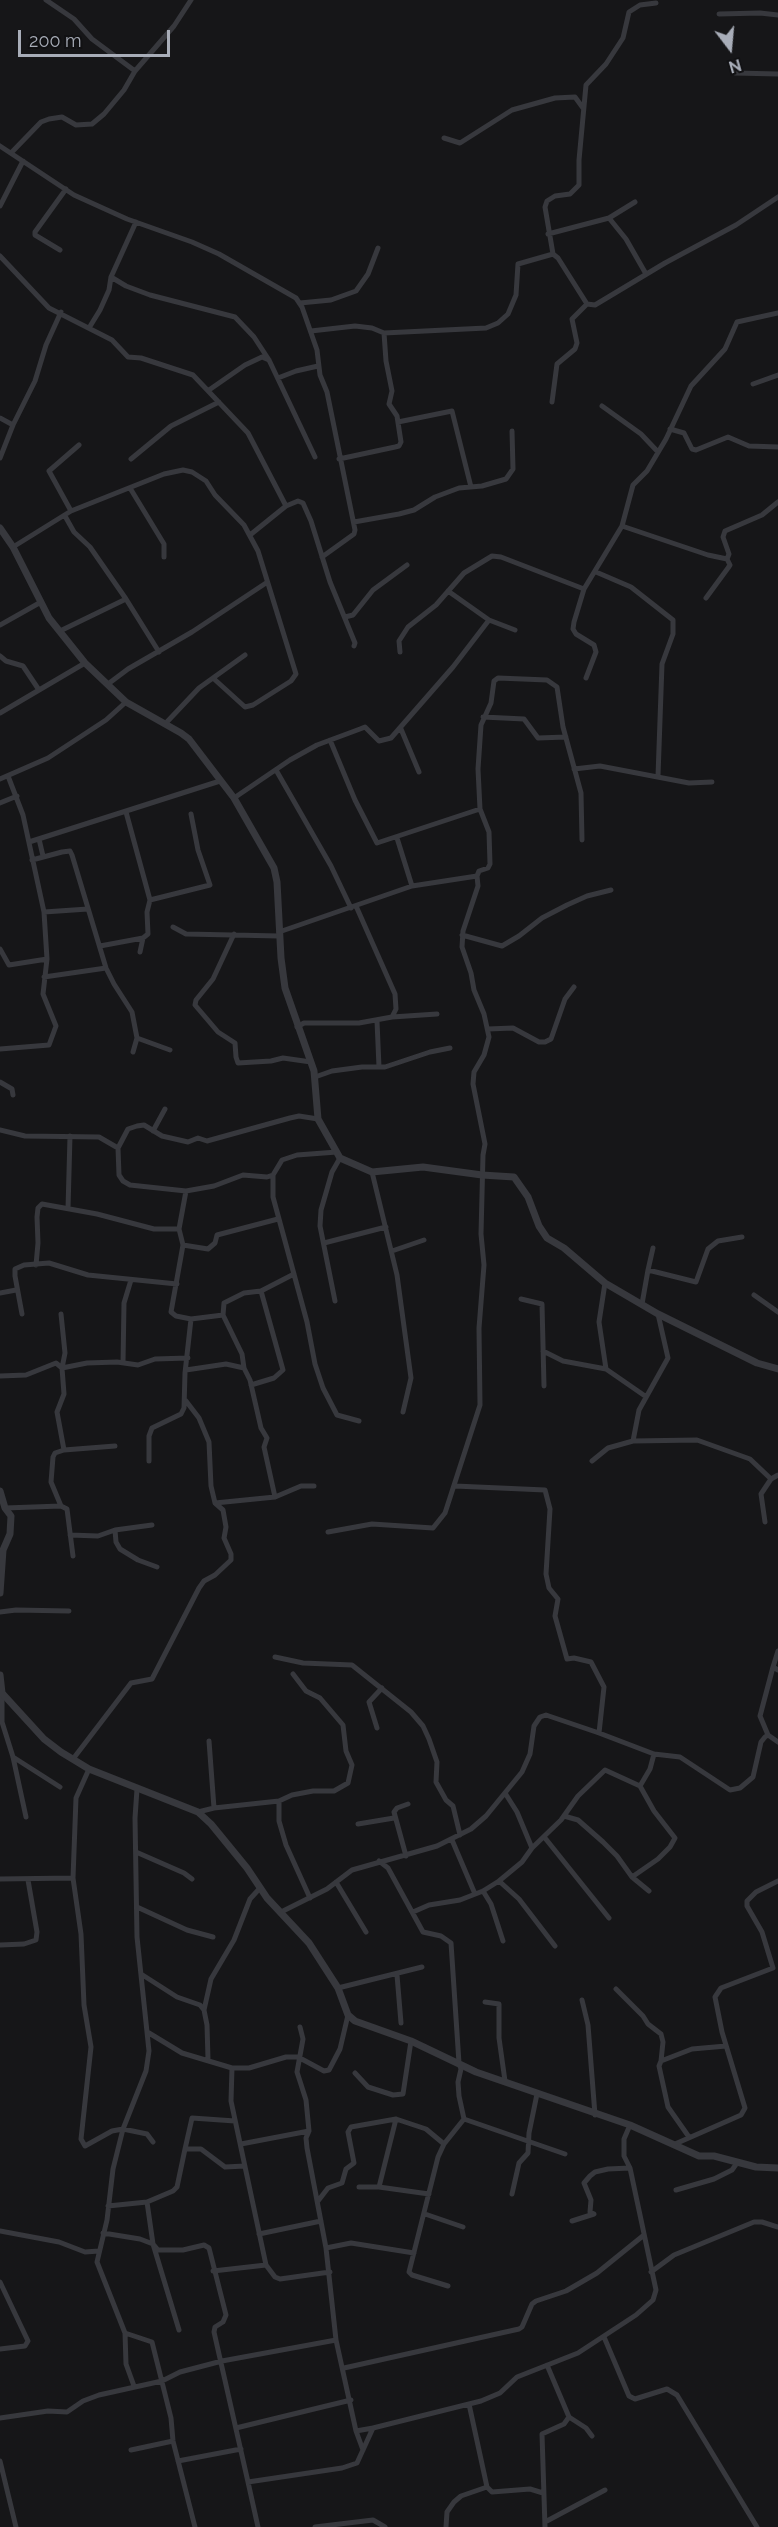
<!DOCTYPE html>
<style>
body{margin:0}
#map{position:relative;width:778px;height:2527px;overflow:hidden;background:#161618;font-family:Raleway,sans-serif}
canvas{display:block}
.north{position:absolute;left:700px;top:18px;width:60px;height:60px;-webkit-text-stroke:4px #111113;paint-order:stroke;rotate:164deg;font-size:16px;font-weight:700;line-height:24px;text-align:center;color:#a8adb8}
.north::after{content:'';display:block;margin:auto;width:21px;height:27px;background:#a8adb8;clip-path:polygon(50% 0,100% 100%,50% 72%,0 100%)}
.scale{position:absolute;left:18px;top:30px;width:152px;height:27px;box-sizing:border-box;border:3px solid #a8adb8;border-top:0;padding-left:8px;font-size:18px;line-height:21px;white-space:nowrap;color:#a8adb8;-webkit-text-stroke:4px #111113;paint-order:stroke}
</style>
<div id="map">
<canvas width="778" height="2527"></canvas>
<div class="north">N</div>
<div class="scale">200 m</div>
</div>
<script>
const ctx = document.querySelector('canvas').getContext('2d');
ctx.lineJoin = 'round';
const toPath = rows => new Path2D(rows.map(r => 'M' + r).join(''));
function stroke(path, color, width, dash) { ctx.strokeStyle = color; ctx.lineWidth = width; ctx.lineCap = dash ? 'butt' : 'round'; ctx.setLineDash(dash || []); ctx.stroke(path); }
stroke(toPath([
 [46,0,74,19,92,39,135,71],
 [719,14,760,13,778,15],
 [735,73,778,74],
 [444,138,460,143,512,110,555,98,575,97,583,108],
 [0,146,74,195,127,219,192,242,219,254,296,298,302,307,317,350,320,375,327,392,355,530,354,534,322,557],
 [11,153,41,122,49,119,62,117,76,125,92,124,104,114,124,90,135,71,174,26,191,0],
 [0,206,23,161],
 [609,218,626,239,646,274],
 [548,234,609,218,635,202],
 [60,250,35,235,35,232,66,189],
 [553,254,545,207,547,201,555,196,570,194,579,185,579,160,586,85,606,64,623,38,629,12,640,5,656,3],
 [0,256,49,308,112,340,128,357,141,358,193,375,248,433,286,506],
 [111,277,126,286,150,295,235,317,254,337,269,360,315,457],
 [300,303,331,300,356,291,368,274,378,248],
 [89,328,100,310,109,290,111,277,136,222],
 [311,331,355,326,372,328,384,333,486,328,498,323,508,314,516,295,518,264,553,254,558,258,587,304,595,305,665,263,736,225,778,197],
 [278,378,296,371,318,366],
 [753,384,778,375],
 [209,390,245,365,262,357,269,360],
 [552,402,557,364,575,349,577,343,572,319,587,304],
 [602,406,641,434,658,452],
 [0,418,13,425],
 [398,422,452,411,471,487],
 [670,429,684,433,692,449,696,450,728,437,749,446,778,447],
 [0,458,13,425,35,381,46,345,61,312],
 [131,459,171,426,219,402],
 [339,459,395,447,399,446,401,442,397,416,389,404,392,391,386,361,384,333],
 [130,488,164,544,164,557],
 [71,511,49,471,79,445],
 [65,516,74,532,90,547,126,599,159,652],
 [354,522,399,514,414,510,435,497,459,488,482,486,506,479,513,469,512,431],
 [622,526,708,555,727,559,730,565,728,568,706,598],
 [250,535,286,506,298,501,303,503,311,521,330,582,355,643,354,646],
 [13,547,71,511,164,474,183,470,192,472,206,481,215,495,244,525,258,551,296,674,291,681,253,705,245,707,213,678],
 [727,559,729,554,723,537,725,531,762,515,778,502],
 [596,572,631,587,673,620,673,634,662,664,658,776],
 [448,591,489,620,515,630],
 [345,617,353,615,373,590,407,565],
 [0,625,41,602],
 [60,631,126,599],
 [400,652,399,641,408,627,436,605,464,573,492,556,501,557,584,589],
 [0,656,6,661,23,666,39,690],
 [586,678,596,652,594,645,576,634,573,629,574,622,584,589,622,526,633,485,647,471,666,439,691,386,725,349,737,322,778,313],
 [108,684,128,669,192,632,266,583],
 [0,713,85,663],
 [483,717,524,719,538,738,566,737],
 [165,724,199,688,245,655],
 [401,729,419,772],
 [330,740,355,800,377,843,480,809],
 [574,769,600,766,689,783,712,782],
 [276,770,331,866,351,908],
 [0,779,48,758,106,720,126,702],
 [234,798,290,760,317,745,360,729,365,727,379,741,391,738,453,667,489,620],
 [0,803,17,796],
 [397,838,412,886],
 [39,839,43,856],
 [29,842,220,781],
 [32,860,62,852,70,851,72,855,106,968,114,984,132,1012,137,1038,133,1052],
 [150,900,210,885,198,850,191,814],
 [356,906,395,994,396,1009,392,1017],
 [44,912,88,909],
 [173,927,186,934,279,936],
 [279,932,412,886,477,876,479,871,488,868,490,864,489,832,480,809,478,769,481,725,491,703,494,681,498,678,547,680,557,687,563,727,581,793,582,840],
 [234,934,213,979,196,1000,195,1005,218,1032,235,1043,236,1057,238,1063,271,1061,283,1058,311,1062],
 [462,935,502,946,519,936,542,918,567,905,587,896,611,890],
 [100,946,143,938,148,934,147,912,150,900,126,812],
 [0,949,9,965,47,959],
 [140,952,143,938],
 [44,977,106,968],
 [377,1021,379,1067],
 [297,1027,304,1023,359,1023,392,1017,437,1014],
 [488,1029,513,1028,539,1042,545,1042,551,1039,565,999,574,987],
 [137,1038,170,1050],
 [0,1049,49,1045,56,1026,43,994,47,959,44,912,23,815,8,776],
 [315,1077,332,1071,362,1067,385,1067,430,1052,450,1048],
 [0,1082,12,1089,13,1095],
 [0,1130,25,1136,99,1137,118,1148],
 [153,1131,165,1109],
 [337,1152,297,1155,282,1160,273,1175,273,1197,307,1322,315,1364,323,1388,337,1415,359,1421],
 [372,1172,397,1275,411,1378,403,1412],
 [273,1175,267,1177,243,1175,214,1186,186,1191,130,1185,123,1181,119,1175,118,1148,128,1129,137,1126,144,1125,162,1136,188,1142,198,1138,207,1141,290,1118,299,1116,318,1119],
 [186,1191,179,1229,183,1245,171,1312,176,1316,191,1319,223,1315],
 [68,1209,70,1136],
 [324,1243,386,1227],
 [183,1245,208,1249,215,1243,217,1235,278,1219],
 [392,1251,424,1240],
 [36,1265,38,1243,37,1217,38,1208,42,1204,97,1214,154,1229,179,1229],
 [648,1270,653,1248],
 [0,1293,16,1290],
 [754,1295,778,1312],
 [521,1299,542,1304,544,1386],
 [335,1301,320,1226,321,1210,332,1172,340,1158],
 [642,1304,648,1270,696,1282,708,1249,718,1241,742,1237],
 [22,1314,15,1276,15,1269,24,1265,49,1263,88,1275,177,1284],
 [61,1314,65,1353,62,1368,64,1394,57,1412,64,1450,115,1446],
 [543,1351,563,1361,606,1369,599,1322,605,1283],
 [123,1363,124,1303,131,1280],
 [244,1368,242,1354,223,1315,224,1303,244,1293,261,1291,294,1274],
 [606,1369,645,1396],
 [186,1370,226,1364,244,1368,250,1380,261,1428,267,1438,264,1447,275,1497],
 [0,1376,26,1375,56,1363,62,1368,87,1363,117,1362,138,1365,155,1359,188,1358],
 [251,1385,274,1378,283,1370,261,1291],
 [633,1441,639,1410,668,1358,658,1314],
 [64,1450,55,1453,53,1457,51,1482,61,1506,67,1509,73,1556],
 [149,1461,149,1436,152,1428,181,1414,184,1408,185,1373,191,1319],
 [592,1461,608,1448,633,1441,697,1440,750,1459,771,1479,778,1475],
 [455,1486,545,1490,550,1509,546,1574,549,1588,558,1599,555,1616,567,1659,574,1658,591,1662,604,1687,599,1733],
 [215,1503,275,1497,301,1486,314,1486],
 [5,1508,61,1506],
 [765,1522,761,1494,771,1479],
 [115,1530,116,1542,120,1549,138,1560,157,1567],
 [328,1532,372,1524,433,1528,445,1513,480,1405,479,1328,484,1265,481,1234,483,1155,485,1144,473,1084,474,1072,484,1055,489,1037,484,1014,474,990,471,973,462,947,463,931,478,886,477,876],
 [70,1535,98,1536,115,1530,152,1525],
 [0,1612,16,1610,69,1611],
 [778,1651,773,1667,778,1670],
 [275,1657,303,1663,352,1665,411,1712,423,1726,429,1739,437,1762,436,1782,446,1800,453,1806,460,1835],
 [2,1693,2,1722,13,1757,26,1817],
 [377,1728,369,1702,382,1688],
 [768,1735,760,1716,773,1667],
 [209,1741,214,1808],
 [13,1757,60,1787],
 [73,1759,131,1683,152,1679,199,1588,204,1581,215,1575,231,1560,231,1554,224,1538,226,1527,223,1510,215,1503,211,1486,209,1442,199,1418,186,1401],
 [89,1769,76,1798,73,1878,81,1934,84,2005,91,2047,81,2139,85,2146,112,2131,123,2129,147,2134,153,2142],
 [640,1786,650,1769,654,1754],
 [505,1793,517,1812,532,1848],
 [279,1801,279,1821,286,1845,310,1898],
 [198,1812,214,1808,279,1801,292,1795,313,1791,334,1791,348,1783,352,1765,346,1751,343,1725,320,1698,306,1691,293,1674],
 [564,1816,578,1820,603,1842,617,1856,632,1877,649,1891],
 [358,1824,394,1818],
 [545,1838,609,1918],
 [452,1840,475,1894],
 [136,1852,184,1873,192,1879],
 [406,1856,394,1812,397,1808,408,1804],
 [379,1861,388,1868,423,1932,441,1936,451,1943,459,2063,461,2069,458,2082,459,2096,464,2119],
 [0,1879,73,1878],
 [336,1882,366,1932],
 [483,1891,491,1904,503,1941],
 [137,1907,187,1930,213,1937],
 [281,1912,327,1889,352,1870,437,1846,471,1829,486,1816,522,1772,530,1754,534,1726,540,1717,546,1715,599,1733,654,1754,680,1757,730,1790,740,1788,753,1777,761,1742,765,1737,768,1735,778,1742],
 [413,1912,429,1905,460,1900,483,1891,499,1881],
 [0,1945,24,1944,36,1940,37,1932,28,1880],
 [555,1946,519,1899,499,1881,522,1862,532,1848,561,1820,578,1796,605,1770,640,1786,654,1811,675,1838,670,1847,658,1859,632,1877],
 [141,1974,177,1997,200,2005,204,2010,207,2025,208,2059],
 [397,1975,401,2023],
 [338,1988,422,1967],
 [616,1989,643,2016,648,2024,661,2034,663,2042,661,2061],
 [582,2000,588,2025,595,2115],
 [485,2002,499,2004,499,2038,505,2081],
 [204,2010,211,1979,234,1940,250,1899,260,1888],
 [300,2027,303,2039,297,2072,306,2100,309,2131,306,2138,307,2148,326,2248,336,2340,356,2431,363,2450],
 [149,2033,182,2053,232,2068,249,2068,286,2057,298,2057,324,2071,329,2070,340,2049,348,2015],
 [232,2068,231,2101,266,2265],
 [355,2073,368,2087,393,2095,403,2094,411,2041],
 [464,2119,565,2154],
 [689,2137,668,2107,659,2066,661,2061,692,2049,726,2046],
 [241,2144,309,2131],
 [675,2144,732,2119,741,2115,745,2108,722,2032,715,1997,721,1988,773,1968,762,1932,747,1906,747,1901,756,1892,778,1881],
 [185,2149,192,2118,235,2121],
 [359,2187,379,2187,396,2119],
 [379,2187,429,2194],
 [676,2190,714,2179,732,2170,737,2163],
 [512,2194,519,2163,528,2153,529,2133,537,2094],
 [318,2201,328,2188,342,2183,346,2169,354,2163,348,2132,351,2127,396,2119,426,2129,444,2144],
 [108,2206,147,2202],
 [425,2214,463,2227],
 [572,2221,594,2214,590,2212,591,2200,584,2183,590,2176,595,2172,608,2169,630,2168],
 [0,2231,59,2242,85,2252,99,2251],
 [103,2233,140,2239,153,2244,158,2250,183,2250,204,2245,209,2248,226,2315,223,2322,215,2327,214,2332,248,2482],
 [259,2234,321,2221],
 [326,2248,351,2243,414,2253],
 [213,2271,266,2265,275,2277,280,2279,330,2272],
 [651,2272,674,2255,754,2222,762,2222,778,2227],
 [0,2282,28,2341,25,2346,0,2349],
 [448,2286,412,2275,409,2272,438,2157,444,2144,464,2119],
 [179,2330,153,2244,147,2202,173,2191,177,2187,185,2149,201,2149,225,2167,245,2166],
 [125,2333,152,2342,171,2418,173,2441,195,2527],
 [604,2337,629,2396,635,2399,667,2389,677,2395,757,2527],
 [344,2368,519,2329,522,2327,532,2304,536,2301,566,2291,597,2273,644,2235],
 [134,2386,126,2364,125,2333,97,2262,107,2220,113,2169,123,2129,146,2071,149,2051,137,1937,135,1818,137,1789],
 [469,2404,487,2487,492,2492,530,2489,543,2493],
 [569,2417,586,2428,592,2436],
 [0,2418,48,2411,67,2412,83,2401,99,2395,162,2381,180,2372,222,2361,336,2340],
 [236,2428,351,2400],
 [356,2431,373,2428],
 [131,2450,173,2441],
 [0,2461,16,2527],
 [178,2461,241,2449],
 [545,2522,605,2490],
 [258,2527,248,2482,342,2468,357,2463,373,2428,481,2401,500,2393,517,2377,578,2353,636,2315,653,2300,656,2290,630,2168,624,2156,624,2139,630,2125],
 [315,2527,373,2520,385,2527],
 [446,2527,447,2512,454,2502,461,2496,487,2487],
 [545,2527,542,2434,564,2424,569,2417,547,2365]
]), '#37383d', 5);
stroke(toPath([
 [0,528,13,547,49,618,85,663,126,702,181,733,189,739,234,798,274,868,277,882,281,958,285,988,314,1071,318,1119,340,1158,372,1172,423,1167,482,1175,514,1177,528,1197,539,1226,547,1238,564,1248,605,1283,658,1314,757,1363,778,1369],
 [0,1491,5,1508,11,1516,10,1534,3,1550,0,1593],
 [0,1675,2,1693,44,1739,61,1752,89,1769,198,1812,211,1824,247,1868,267,1898,309,1943,338,1988,348,2015,355,2021,411,2041,476,2072,630,2125,699,2156,714,2156,756,2167,778,2168]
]), '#37383d', 7);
</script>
